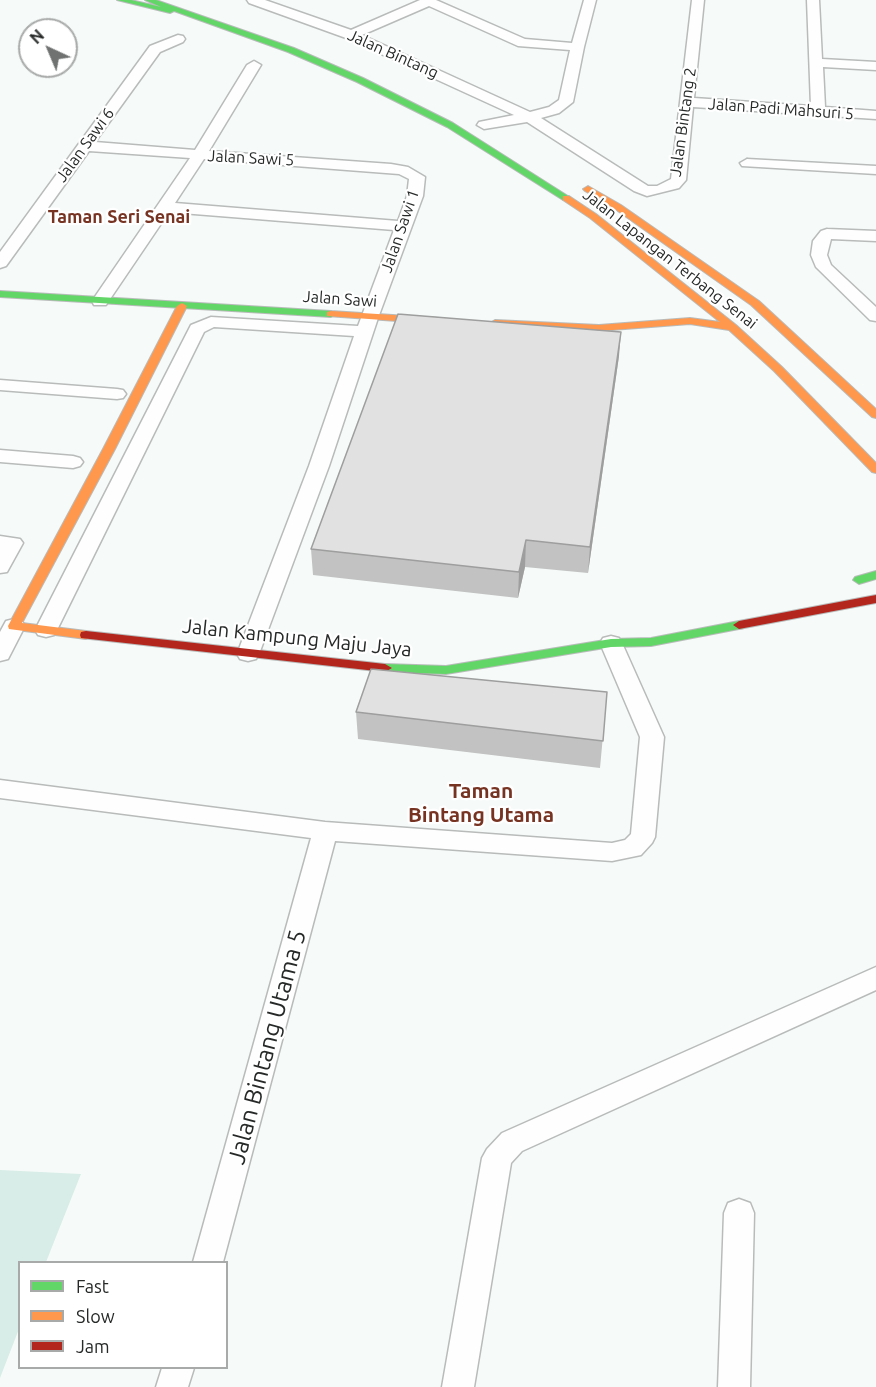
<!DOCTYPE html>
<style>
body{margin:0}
#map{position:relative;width:876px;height:1387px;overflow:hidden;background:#f6fbf9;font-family:Ubuntu,sans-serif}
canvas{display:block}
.legend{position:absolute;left:18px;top:1261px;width:210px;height:108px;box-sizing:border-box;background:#fff;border:2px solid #a8a9a9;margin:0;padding:8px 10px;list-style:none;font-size:18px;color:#262928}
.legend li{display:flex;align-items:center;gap:12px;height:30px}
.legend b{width:30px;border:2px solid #a8a9a9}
.north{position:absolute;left:18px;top:18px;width:60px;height:60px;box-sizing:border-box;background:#fff;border:2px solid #a8a9a9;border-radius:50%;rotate:316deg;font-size:16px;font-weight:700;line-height:24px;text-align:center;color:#262928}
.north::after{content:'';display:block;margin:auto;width:21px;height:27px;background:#6f7271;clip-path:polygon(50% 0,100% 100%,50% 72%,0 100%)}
</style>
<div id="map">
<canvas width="876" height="1387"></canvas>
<ul class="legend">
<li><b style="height:8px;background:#63d668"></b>Fast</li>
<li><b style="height:8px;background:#ff974d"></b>Slow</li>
<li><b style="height:8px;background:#b3261e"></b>Jam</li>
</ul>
<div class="north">N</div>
</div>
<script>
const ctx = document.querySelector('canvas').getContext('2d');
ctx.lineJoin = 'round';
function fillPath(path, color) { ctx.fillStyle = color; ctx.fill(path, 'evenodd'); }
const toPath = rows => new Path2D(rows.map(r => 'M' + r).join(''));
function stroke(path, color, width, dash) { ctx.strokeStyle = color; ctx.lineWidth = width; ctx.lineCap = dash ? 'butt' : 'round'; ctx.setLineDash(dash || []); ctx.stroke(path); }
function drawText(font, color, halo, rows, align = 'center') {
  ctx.font = font + ' Ubuntu,sans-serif'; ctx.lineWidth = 4.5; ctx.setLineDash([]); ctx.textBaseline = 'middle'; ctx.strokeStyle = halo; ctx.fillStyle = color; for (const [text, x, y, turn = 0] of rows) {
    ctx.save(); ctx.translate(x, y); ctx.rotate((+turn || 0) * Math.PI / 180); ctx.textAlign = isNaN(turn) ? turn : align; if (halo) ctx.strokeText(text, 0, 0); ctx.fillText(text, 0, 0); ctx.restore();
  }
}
fillPath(toPath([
 [0,1170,81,1174,46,1262,20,1262,19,1329,0,1378]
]), '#d8ede7');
const street = toPath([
 [247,0,265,0,351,30,420,0,436,0,525,39,572,43,584,0,596,0,584,47,573,102,559,113,541,118,648,186,657,186,671,179,692,0,704,0,694,98,811,106,807,0,819,0,822,59,876,62,876,70,823,67,825,107,876,111,876,119,693,107,686,180,679,188,647,196,634,191,527,122,484,129,477,125,479,122,514,115,346,38,249,3,247,0],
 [429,6,518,46,570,50,559,100,549,107,530,112,362,35,429,6],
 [178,35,183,36,185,39,183,42,160,52,95,142,195,150,247,65,254,61,261,65,209,151,391,164,408,167,425,177,423,196,378,318,329,466,259,654,256,659,248,661,240,659,237,654,309,466,354,336,214,327,204,332,57,630,54,635,46,637,38,635,35,630,191,325,211,317,358,326,394,230,169,212,106,305,94,305,92,301,190,158,89,151,6,266,0,268,0,252,150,46,178,35],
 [204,159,399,174,409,179,407,196,398,221,175,203,204,159],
 [747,159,876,166,876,174,742,166,740,163,747,159],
 [827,229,876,231,876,241,831,239,827,255,831,265,876,307,876,321,870,320,816,267,811,255,813,241,821,231,827,229],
 [0,380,117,389,123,390,126,394,123,398,117,399,0,390,0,380],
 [0,450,73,456,80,458,83,462,80,466,73,468,0,462,0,450],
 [0,536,20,539,23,543,7,572,0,573,0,536],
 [14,619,22,621,25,626,8,659,0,661,0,632,6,621,14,619],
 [611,636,619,638,622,643,664,737,655,837,652,843,641,855,612,861,335,841,223,1262,193,1262,311,838,0,798,0,780,325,822,612,843,625,840,631,834,640,737,600,643,603,638,611,636],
 [876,967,876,990,522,1151,511,1163,474,1387,442,1387,482,1158,487,1149,502,1133,876,967],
 [739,1199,750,1203,754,1213,750,1387,718,1387,724,1213,728,1203,739,1199],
 [162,1368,194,1368,188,1387,156,1387,162,1368]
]);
const fast = toPath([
 [117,0,131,0,161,7,145,0,156,0,294,48,363,78,453,123,571,198,563,200,447,127,357,82,288,52,174,11,170,13,117,0],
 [0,291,331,311,336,314,331,317,0,297,0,291],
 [876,571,876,579,859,584,853,580,855,577,876,571],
 [739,621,744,622,745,625,744,628,651,646,611,647,446,674,385,672,378,668,385,664,446,666,611,639,651,638,739,621]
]);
const slow = toPath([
 [588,186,621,205,759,301,876,409,876,418,872,417,751,305,615,209,585,191,583,189,588,186],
 [563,196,569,196,596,214,736,325,782,367,876,463,876,473,872,472,774,371,729,330,690,324,599,331,491,325,490,323,495,320,599,325,690,318,720,322,590,218,563,200,563,196],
 [182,303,187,306,115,449,22,623,86,631,92,635,86,639,9,629,8,626,103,449,177,306,182,303],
 [331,311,439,318,444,321,439,324,327,316,327,312,331,311]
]);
const jam = toPath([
 [876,595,876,603,739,629,733,625,739,621,876,595],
 [86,631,385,664,392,668,385,672,81,638,80,635,81,632,86,631]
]);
stroke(street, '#b8bbba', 3);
stroke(fast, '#b8bbba', 2);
stroke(slow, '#b8bbba', 2);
stroke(jam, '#b8bbba', 2);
fillPath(street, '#fefefe');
fillPath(fast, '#63d668');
fillPath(slow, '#ff974d');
fillPath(jam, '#b3261e');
fillPath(toPath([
 [619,356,588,573,525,567,518,598,313,575,311,549],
 [607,692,600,768,358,739,356,712]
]), '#c1c2c1');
fillPath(toPath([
 [621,332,619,356,588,573,590,547],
 [526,540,525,567,518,598,519,572]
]), '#9d9e9d');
const building = toPath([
 [398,314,621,332,590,547,526,540,519,572,311,549,398,314],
 [371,669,607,692,603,741,356,712,371,669]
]);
fillPath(building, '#e0e1e0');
stroke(building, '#9d9e9d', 1.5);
drawText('16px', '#262928', '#fff', [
 ["Jalan Bintang",393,54,24],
 ["Jalan Padi Mahsuri 5",781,109,4],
 ["Jalan Bintang 2",683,122,-82],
 ["Jalan Sawi 6",85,145,-54],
 ["Jalan Sawi 5",251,158,3],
 ["Jalan Sawi 1",400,231,-71],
 ["Jalan Lapangan Terbang Senai",670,259,38],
 ["Jalan Sawi",340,299,4]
]);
drawText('bold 18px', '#732', '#fff', [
 ["Taman Seri Senai",119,217]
]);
drawText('20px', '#262928', '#fff', [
 ["Jalan Kampung Maju Jaya",297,638,6]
]);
drawText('bold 21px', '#732', '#fff', [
 ["Taman",481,791],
 ["Bintang Utama",481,815]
]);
drawText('24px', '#262928', '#fff', [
 ["Jalan Bintang Utama 5",267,1047,-75]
]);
</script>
